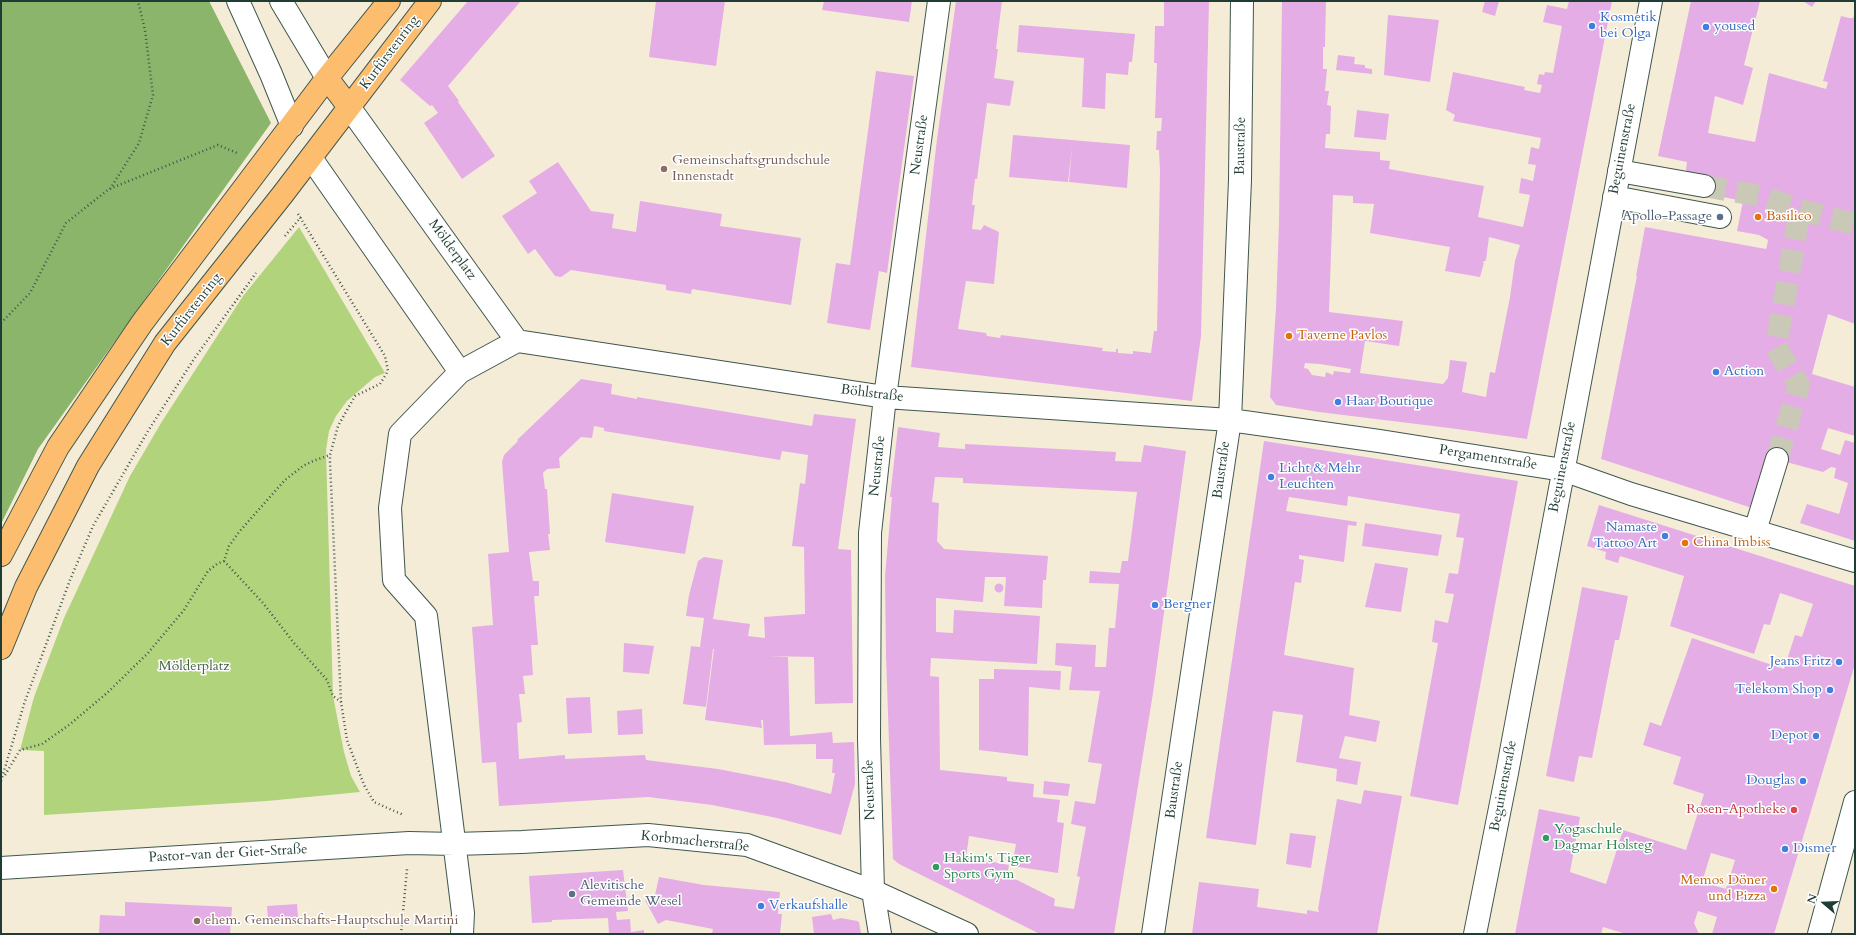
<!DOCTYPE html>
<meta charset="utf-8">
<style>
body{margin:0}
#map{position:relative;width:1856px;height:935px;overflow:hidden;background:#f5ecd8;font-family:Cardo,serif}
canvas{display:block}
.frame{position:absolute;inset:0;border:2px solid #1f3d34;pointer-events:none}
.north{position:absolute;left:1804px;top:883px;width:40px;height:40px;-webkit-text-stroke:3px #fff;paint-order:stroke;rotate:289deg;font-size:11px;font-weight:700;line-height:16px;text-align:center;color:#1f3d34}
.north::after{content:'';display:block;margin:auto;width:14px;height:18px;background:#1f3d34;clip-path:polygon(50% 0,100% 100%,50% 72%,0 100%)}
</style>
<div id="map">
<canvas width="1856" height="935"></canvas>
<div class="frame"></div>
<div class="north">N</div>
</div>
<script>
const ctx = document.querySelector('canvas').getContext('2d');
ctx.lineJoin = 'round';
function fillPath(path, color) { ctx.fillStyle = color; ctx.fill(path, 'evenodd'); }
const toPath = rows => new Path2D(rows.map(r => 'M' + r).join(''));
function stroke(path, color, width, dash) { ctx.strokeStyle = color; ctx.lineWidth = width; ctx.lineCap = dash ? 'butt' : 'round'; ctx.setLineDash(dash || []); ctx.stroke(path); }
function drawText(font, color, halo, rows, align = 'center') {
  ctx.font = font + ' Cardo,serif'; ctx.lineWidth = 3; ctx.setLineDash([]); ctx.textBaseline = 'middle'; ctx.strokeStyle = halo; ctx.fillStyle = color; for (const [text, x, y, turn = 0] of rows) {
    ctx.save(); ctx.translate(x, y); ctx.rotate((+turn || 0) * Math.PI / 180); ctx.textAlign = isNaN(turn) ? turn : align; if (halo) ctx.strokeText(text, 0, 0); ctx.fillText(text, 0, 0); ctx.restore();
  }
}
fillPath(toPath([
 [299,227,385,373,375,377,347,401,336,416,329,431,326,450,333,696,344,752,351,776,360,792,267,801,44,815,44,751,20,750,34,697,64,618,130,476,161,423,243,296]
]), '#b1d37c');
fillPath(toPath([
 [1,1,209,1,271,123,38,449,1,524]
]), '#8cb56c');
fillPath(toPath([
 [468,1,521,1,448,86,459,101,458,102,495,156,462,179,424,123,438,113,432,105,430,106,400,80],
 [656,1,725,1,716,66,649,57],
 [824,1,912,1,909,22,822,10],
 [956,1,1002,1,996,49,998,49,994,78,1014,81,1010,106,987,103,977,179,975,179,972,205,975,205,972,229,981,230,984,225,999,232,994,284,966,281,958,329,986,333,987,336,1000,338,1001,335,1103,348,1102,351,1116,352,1116,349,1118,349,1118,353,1133,354,1133,351,1151,353,1154,331,1157,331,1160,172,1159,150,1156,150,1157,131,1161,131,1162,118,1155,118,1157,63,1154,63,1155,26,1164,26,1164,1,1209,1,1201,336,1192,401,911,367,937,139],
 [1282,1,1326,1,1325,47,1323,47,1323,69,1327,69,1325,91,1329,91,1327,105,1331,106,1330,134,1326,134,1325,148,1380,152,1380,160,1390,161,1389,169,1484,186,1478,217,1523,227,1530,195,1519,193,1521,178,1533,181,1536,165,1528,164,1531,147,1539,149,1541,138,1453,121,1455,115,1446,110,1453,72,1525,87,1524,90,1540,93,1542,85,1537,84,1539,74,1544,75,1545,72,1553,73,1562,26,1543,22,1547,5,1567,9,1569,1,1612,1,1527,439,1457,429,1319,412,1276,405,1270,397,1276,308,1279,223],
 [1333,195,1353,196,1353,203,1374,204,1370,233,1450,247,1445,271,1480,277,1484,263,1482,263,1486,260,1489,237,1520,245,1515,261,1510,297,1495,373,1490,372,1486,397,1462,392,1467,362,1450,360,1448,378,1443,384,1360,373,1365,341,1399,346,1403,321,1329,312],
 [1305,363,1320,364,1351,369,1350,373,1334,371,1333,375,1326,372,1325,377,1312,375,1308,369,1304,368],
 [1485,1,1499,1,1495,16,1482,12],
 [1691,1,1760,1,1744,65,1753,68,1743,105,1715,96,1708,133,1755,142,1769,73,1826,89,1828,82,1823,81,1841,16,1849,18,1853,18,1855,14,1855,324,1828,314,1812,374,1855,387,1855,436,1828,428,1821,449,1840,455,1845,440,1855,443,1855,541,1800,523,1807,504,1839,514,1848,483,1834,478,1836,468,1831,467,1823,472,1768,457,1752,508,1601,459,1637,276,1636,276,1645,227,1766,249,1767,246,1768,240,1759,235,1737,231,1743,201,1703,193,1686,170,1687,162,1658,156],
 [1803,1,1816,1,1812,7],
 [1388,15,1439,20,1430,82,1384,75],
 [1019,25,1135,34,1132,62,1129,62,1128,75,1106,73,1105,109,1082,107,1084,58,1017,52],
 [1338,55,1355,57,1354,64,1365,65,1365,68,1372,69,1372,74,1336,70],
 [876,71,914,76,887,273,879,271,870,330,827,323,836,263,850,265],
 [1357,110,1389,114,1386,140,1354,137],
 [1013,135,1130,145,1127,188,1069,182,1072,147,1068,182,1009,177],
 [558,162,591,211,614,214,612,228,636,232,640,201,722,214,720,226,801,238,791,305,692,289,691,294,666,290,666,285,571,270,561,277,555,276,535,249,528,254,502,216,537,193,529,181],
 [581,379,612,384,611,394,637,399,637,397,812,426,814,414,856,419,838,549,851,550,853,703,815,704,814,657,768,656,788,657,790,736,832,732,833,743,854,742,855,784,841,835,777,818,712,805,648,797,499,806,496,762,482,763,472,627,493,625,488,554,509,552,502,462,504,455,518,441,517,440],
 [594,426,604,428,604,431,780,460,782,451,808,455,805,484,800,483,792,546,804,547,805,614,764,617,765,638,748,636,750,624,713,619,723,560,704,557,698,561,689,595,686,616,704,618,700,647,707,648,691,646,683,704,706,707,713,649,714,649,705,720,762,728,761,720,763,720,764,745,816,744,816,759,833,759,832,773,835,773,831,794,785,782,718,769,646,760,645,755,565,759,565,755,519,759,517,723,522,722,519,694,525,694,523,676,533,675,531,645,538,645,534,596,539,596,539,581,533,581,529,552,550,550,548,534,550,534,547,489,545,489,543,473,547,469,560,468,559,458,581,437,592,438],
 [898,427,940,433,938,447,965,449,965,444,1116,452,1115,461,1141,462,1144,445,1186,451,1153,693,1114,934,1040,934,899,864,893,859,886,656,885,576,892,497,890,497],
 [935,477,963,478,963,483,1137,492,1128,561,1122,561,1120,573,1090,571,1089,583,1119,584,1115,628,1109,628,1106,667,1095,667,1096,645,1056,643,1055,665,1072,667,1069,690,1100,691,1088,762,1102,764,1095,804,1075,801,1071,824,1086,827,1077,876,1080,877,1074,909,1054,906,1055,899,1007,875,1009,865,966,857,969,836,1016,844,1012,866,1058,873,1064,823,1057,822,1060,800,1033,797,1034,784,1007,781,1007,777,940,770,939,677,930,676,931,658,1037,664,1040,616,954,610,953,633,936,632,936,598,983,602,985,577,1006,577,1004,606,1042,608,1043,580,1046,580,1048,556,944,549,937,541,939,503,932,502],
 [1264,441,1518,481,1458,805,1410,796,1438,643,1432,642,1435,620,1448,623,1454,594,1445,593,1449,573,1458,574,1464,538,1456,537,1460,514,1348,496,1347,506,1289,497,1286,511,1357,522,1356,526,1348,525,1344,562,1299,555,1299,559,1304,560,1301,583,1295,582,1284,655,1354,668,1349,715,1380,721,1376,742,1345,736,1339,758,1361,762,1357,785,1336,781,1337,769,1296,762,1303,715,1273,711,1256,845,1206,838],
 [612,493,694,506,685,554,605,542],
 [1599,505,1855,586,1855,664,1774,934,1712,934,1717,917,1698,911,1694,923,1699,934,1626,934,1603,927,1601,934,1515,934,1539,809,1580,817,1570,872,1606,884,1623,830,1686,850,1704,794,1673,784,1681,757,1643,745,1650,722,1661,726,1692,638,1784,669,1795,635,1802,637,1813,604,1780,593,1770,625,1764,624,1754,654,1670,626,1684,576,1620,556,1618,563,1605,559,1606,552,1587,546],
 [1711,853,1735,860,1726,889,1702,882],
 [1365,523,1442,535,1438,556,1362,546],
 [1375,563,1408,568,1401,612,1365,607],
 '994.5 588a4.5 4.5 0 1 1 9 0a4.5 4.5 0 1 1-9 0Z',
 [1582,587,1628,596,1619,640,1615,640,1592,758,1579,756,1574,782,1546,776],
 [624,643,654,646,649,674,623,672],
 [994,669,1061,671,1060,690,1029,687,1028,756,979,750,979,679,994,679],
 [590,697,592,733,568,734,566,698],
 [642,709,643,734,618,735,617,711],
 [1044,781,1070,784,1068,796,1043,794],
 [1364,790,1402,796,1377,934,1192,934,1199,882,1259,889,1257,907,1307,914,1307,910,1319,912,1318,909,1337,799,1361,804],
 [1290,833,1316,836,1311,868,1286,864],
 [623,870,628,911,616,912,617,920,630,919,631,932,644,930,644,934,609,934,608,918,552,920,552,922,532,923,529,876],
 [659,877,704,885,780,892,778,914,782,914,780,934,712,934,713,929,666,920,658,924,645,900,655,895],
 [125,902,232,907,230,934,99,934,100,915,125,916],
 [297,904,298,917,268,918,267,906],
 [831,914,833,920,841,918,857,921,859,922,861,934,814,934,812,917]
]), '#e5ade6');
stroke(toPath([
 [1704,186,1761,196,1800,210,1855,224],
 [1777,459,1799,385,1776,347,1800,210]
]), '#cac9b7', 22, [22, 11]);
const minor = toPath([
 [238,1,271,74,292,126],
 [281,1,327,78],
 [349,107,517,341],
 [311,158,460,372],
 [1619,171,1704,186],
 [1614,197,1720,217],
 [517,341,885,397,1230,420,1379,441,1563,470,1631,494,1855,561],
 [1755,531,1777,459],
 [1,868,409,843,455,844,522,842,648,835,747,845,873,891,967,934],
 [462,934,463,913,426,616,394,580,390,508,400,434,460,372,517,341],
 [880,934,873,891,869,738,870,533,885,397,939,1],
 [1153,934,1230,420,1240,180,1242,1],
 [1475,934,1507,773,1651,1],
 [1819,934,1855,802]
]);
const major = toPath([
 [327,78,349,107],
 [1,555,58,447,142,323,327,78,389,1],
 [1,648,26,587,88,466,165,343,283,194,430,1]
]);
stroke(minor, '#3f574d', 24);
stroke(major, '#3f574d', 24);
stroke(toPath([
 [110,189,139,143,153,95,145,30,138,1],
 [298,214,385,356,388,371,380,384,355,396,338,426,330,455,330,462,341,702,347,740,364,785,374,802,401,814,402,817],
 [285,236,301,217],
 [1,323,30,293,66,223,109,189,218,145,237,153],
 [224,561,263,603,294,643,327,680,333,696,341,702],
 [5,775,20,750,42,744,69,725,107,693,148,653,184,610,208,571,217,564,224,561,229,546,239,532,285,480,303,466,313,461,330,455],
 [1,781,25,701,70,580,93,526,148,431,194,359,256,273],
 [401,934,407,869]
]), '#3f574d', 2.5, [1, 3]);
stroke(minor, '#fff', 22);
stroke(major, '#fcbd6f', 22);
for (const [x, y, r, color] of [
 [1592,26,4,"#3f7fe0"],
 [1706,27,4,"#3f7fe0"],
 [664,169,4,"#8d6e63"],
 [1720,217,4,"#5c6f8a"],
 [1758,217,4,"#e8710a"],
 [1289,336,4,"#e8710a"],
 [1716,372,4,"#3f7fe0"],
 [1338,402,4,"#3f7fe0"],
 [1271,477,4,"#3f7fe0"],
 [1665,536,4,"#3f7fe0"],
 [1685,543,4,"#e8710a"],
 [1155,605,4,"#3f7fe0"],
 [1839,662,4,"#3f7fe0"],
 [1830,690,4,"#3f7fe0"],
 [1816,736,4,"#3f7fe0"],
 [1803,781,4,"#3f7fe0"],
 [1794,810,4,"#e0444e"],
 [1546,838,4,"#2e9e5b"],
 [1785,849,4,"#3f7fe0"],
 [936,867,4,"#2e9e5b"],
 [1774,889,4,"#e8710a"],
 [572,894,4,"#5c6f8a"],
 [761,906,4,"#3f7fe0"],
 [197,921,4,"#8d6e63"]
]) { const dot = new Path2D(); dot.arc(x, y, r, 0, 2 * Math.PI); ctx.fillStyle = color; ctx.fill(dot); stroke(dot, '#fff', 1.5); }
drawText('14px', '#366cbe', '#fff', [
 ["Kosmetik",1600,18],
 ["bei Olga",1600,34],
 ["yoused",1714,27],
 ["Action",1724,372],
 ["Haar Boutique",1346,402],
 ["Licht & Mehr",1279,469],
 ["Leuchten",1279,485],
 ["Namaste",1657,528,"right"],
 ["Tattoo Art",1657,544,"right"],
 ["Bergner",1163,605],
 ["Jeans Fritz",1831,662,"right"],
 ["Telekom Shop",1822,690,"right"],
 ["Depot",1808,736,"right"],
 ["Douglas",1795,781,"right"],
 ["Dismer",1793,849],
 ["Verkaufshalle",769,906]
], 'left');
drawText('14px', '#1f3d34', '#fff', [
 ["Kurfürstenring",390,53,-53],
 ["Neustraße",920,145,-82],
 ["Baustraße",1241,146,-89],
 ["Beguinenstraße",1623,149,-79],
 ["Mölderplatz",452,250,54],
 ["Kurfürstenring",192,310,-52],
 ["Böhlstraße",872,394,7],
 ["Pergamentstraße",1488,458,9],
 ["Neustraße",878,466,-84],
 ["Beguinenstraße",1563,467,-79],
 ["Baustraße",1222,470,-82],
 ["Beguinenstraße",1504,786,-79],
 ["Neustraße",870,790,-92],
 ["Baustraße",1175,790,-82],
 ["Korbmacherstraße",695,842,6],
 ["Pastor-van der Giet-Straße",228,854,-3]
]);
drawText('14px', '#785e54', '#fff', [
 ["Gemeinschaftsgrundschule",672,161],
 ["Innenstadt",672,177],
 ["ehem. Gemeinschafts-Hauptschule Martini",205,921]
], 'left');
drawText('14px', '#4e5e75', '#fff', [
 ["Apollo-Passage",1712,217],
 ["Alevitische",580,886,"left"],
 ["Gemeinde Wesel",580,902,"left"]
], 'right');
drawText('14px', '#c56008', '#fff', [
 ["Basilico",1766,217],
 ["Taverne Pavlos",1297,336],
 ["China Imbiss",1693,543],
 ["Memos Döner",1766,881,"right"],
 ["und Pizza",1766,897,"right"]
], 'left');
drawText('14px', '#446246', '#fff', [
 ["Mölderplatz",194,667]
]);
drawText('14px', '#be3a42', '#fff', [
 ["Rosen-Apotheke",1786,810]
], 'right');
drawText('14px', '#27864d', '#fff', [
 ["Yogaschule",1554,830],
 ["Dagmar Holsteg",1554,846],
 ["Hakim's Tiger",944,859],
 ["Sports Gym",944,875]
], 'left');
</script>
